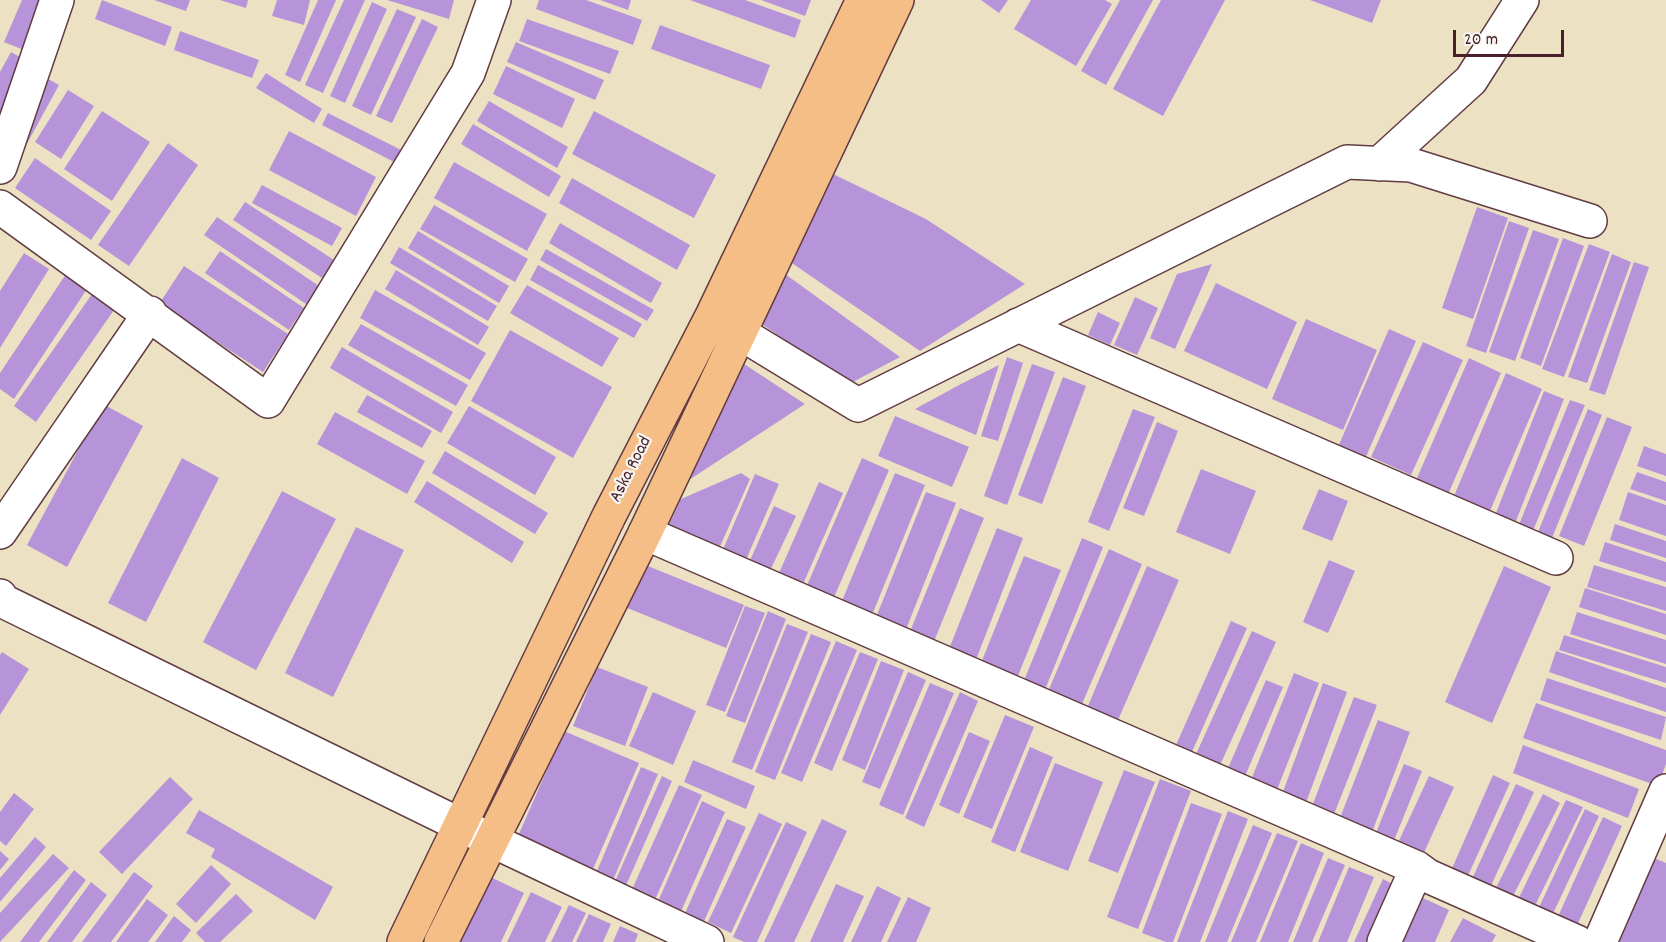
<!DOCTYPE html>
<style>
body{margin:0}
#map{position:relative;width:1666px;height:942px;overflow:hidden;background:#ece2c3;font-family:Dekko,sans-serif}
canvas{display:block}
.scale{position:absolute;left:1453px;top:30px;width:111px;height:27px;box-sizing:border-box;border:3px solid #4a1f2b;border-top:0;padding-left:8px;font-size:18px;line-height:21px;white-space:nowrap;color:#4a1f2b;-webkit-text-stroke:4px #f6f6f2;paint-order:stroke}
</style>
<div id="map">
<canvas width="1666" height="942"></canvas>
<div class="scale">20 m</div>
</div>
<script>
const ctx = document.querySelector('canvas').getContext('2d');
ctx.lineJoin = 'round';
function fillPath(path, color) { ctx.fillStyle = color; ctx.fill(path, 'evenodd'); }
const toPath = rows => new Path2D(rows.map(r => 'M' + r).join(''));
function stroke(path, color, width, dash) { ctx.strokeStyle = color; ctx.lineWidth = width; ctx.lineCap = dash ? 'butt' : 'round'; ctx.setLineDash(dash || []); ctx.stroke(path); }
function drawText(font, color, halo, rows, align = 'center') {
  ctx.font = font + ' Dekko,sans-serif'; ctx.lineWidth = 4.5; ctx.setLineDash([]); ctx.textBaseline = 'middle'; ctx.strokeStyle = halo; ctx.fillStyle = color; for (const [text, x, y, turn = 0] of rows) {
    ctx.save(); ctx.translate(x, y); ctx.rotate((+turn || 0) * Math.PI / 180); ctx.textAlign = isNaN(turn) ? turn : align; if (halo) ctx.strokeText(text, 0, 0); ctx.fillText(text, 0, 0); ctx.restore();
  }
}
fillPath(toPath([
 [22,0,54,0,36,55,4,42],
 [102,0,172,27,165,46,95,19],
 [154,0,190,0,186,11],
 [220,0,248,0,246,8],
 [277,0,310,0,304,25,272,16],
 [318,0,336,0,300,82,285,75],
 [344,0,365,0,323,93,305,85],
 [387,0,454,0,449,19],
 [539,0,586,0,642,20,633,45,536,9],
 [600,0,631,0,628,10],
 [690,0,745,0,801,20,795,38],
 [761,0,811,0,805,16],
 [981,0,1008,0,999,13],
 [1031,0,1105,0,1112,4,1076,66,1014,29],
 [1120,0,1153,0,1106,85,1081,71],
 [1161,0,1225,0,1163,116,1113,89],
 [1310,0,1381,0,1372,23],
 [372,2,387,9,345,103,330,96],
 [397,9,416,17,371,115,352,106],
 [422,19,438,27,392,123,376,116],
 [527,19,619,51,610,74,519,41],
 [660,25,770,65,761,89,651,49],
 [180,31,259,60,252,78,174,50],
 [516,42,604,80,595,100,507,62],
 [11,52,39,68,0,138,0,72],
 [506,66,575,99,562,128,493,94],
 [266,73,322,109,314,123,256,88],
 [43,76,59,85,5,184,0,181],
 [68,90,94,106,61,159,35,142],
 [489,101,568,147,557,168,477,121],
 [102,111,150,142,112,201,64,169],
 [594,111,716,175,694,218,572,154],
 [328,113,403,151,396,163,322,125],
 [473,124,561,176,549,197,461,144],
 [289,131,376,177,356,216,269,170],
 [168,143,198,165,129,266,98,245],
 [35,158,111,211,91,240,15,188],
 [454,162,547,214,527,251,434,198],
 [831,173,926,219,1025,284,920,351,786,259],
 [572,178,690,245,677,270,559,203],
 [262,185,342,228,332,246,252,203],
 [245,202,334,260,322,278,233,220],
 [434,205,528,259,515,282,420,229],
 [1477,207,1508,218,1473,319,1442,308],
 [217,217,322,288,309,306,204,235],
 [1509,221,1529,228,1486,353,1466,346],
 [560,223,662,283,651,303,549,243],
 [1533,230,1559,239,1515,361,1489,352],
 [418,231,509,286,499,303,408,248],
 [1563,238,1584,246,1541,366,1520,358],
 [1589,244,1610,252,1564,377,1542,369],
 [399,247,497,306,488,321,390,263],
 [546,249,654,310,647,321,540,260],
 [220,251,304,308,289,330,205,273],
 [24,253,49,269,0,348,0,291],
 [1612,254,1631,262,1587,383,1568,377],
 [1634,262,1649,267,1605,395,1589,390],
 [1212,264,1175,349,1150,338,1177,274],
 [538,265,642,324,634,338,530,280],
 [184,266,288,334,263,372,159,304],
 [396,270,489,327,478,345,385,289],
 [66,274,87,289,14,399,0,389,0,373],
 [785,274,900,357,849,384,756,320],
 [1216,283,1297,322,1267,389,1184,351],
 [527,285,619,338,602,367,510,313],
 [375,290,486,353,470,380,360,318],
 [92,294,114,310,36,422,14,406],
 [1135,297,1158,308,1137,355,1114,345],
 [1098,312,1120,323,1110,345,1088,335],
 [1306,319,1377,350,1343,430,1272,399],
 [361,324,468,385,456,406,348,345],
 [1389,329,1416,341,1365,459,1338,447],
 [510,330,612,387,573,458,471,401],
 [1423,342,1463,360,1411,475,1371,457],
 [342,347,453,412,441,433,330,368],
 [1007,357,1023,363,998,441,981,436],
 [1469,358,1501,373,1446,499,1414,485],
 [738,360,805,404,689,480,688,461],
 [1032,364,1055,372,1007,505,984,496],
 [999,365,976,435,915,409,961,384],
 [1506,373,1542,389,1490,511,1454,496],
 [1063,377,1086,386,1042,504,1018,495],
 [1544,391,1564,399,1514,526,1494,518],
 [367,395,432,431,422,448,357,412],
 [1570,400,1585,405,1532,533,1518,527],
 [103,404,143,426,67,567,27,545],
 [469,406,556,457,535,495,447,443],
 [1133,409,1155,417,1109,531,1088,522],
 [1588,409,1602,415,1552,538,1538,532],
 [335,412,425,461,407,494,317,444],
 [895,416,969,447,952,487,878,456],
 [1607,417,1632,427,1584,546,1559,536],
 [1157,422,1178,431,1144,516,1123,508],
 [1644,446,1666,454,1666,476,1637,466],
 [445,451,548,513,535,534,432,473],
 [182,458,219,478,146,622,108,603],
 [862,458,889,470,832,602,805,590],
 [1201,469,1256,491,1230,554,1176,532],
 [1637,472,1666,482,1666,501,1630,489],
 [741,473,750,479,718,551,667,529,681,499],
 [895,473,925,485,870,620,839,608],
 [755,474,779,484,745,562,722,552],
 [427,481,524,542,512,563,414,502],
 [819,482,843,493,800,591,776,580],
 [1319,489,1348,501,1332,541,1302,529],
 [282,491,336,519,256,670,203,642],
 [926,492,956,503,905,632,875,620],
 [1628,492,1666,505,1666,536,1619,520],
 [774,506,796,516,768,575,748,565],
 [960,508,984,518,933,644,909,634],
 [1615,524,1666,541,1666,558,1610,540],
 [356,527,404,550,333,697,285,673],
 [997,528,1023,538,974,665,947,654],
 [1082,538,1103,547,1042,697,1021,688],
 [1605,542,1666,562,1666,582,1599,561],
 [1109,549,1142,564,1079,711,1046,696],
 [1024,556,1061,570,1015,683,979,668],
 [1329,560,1355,571,1328,633,1303,622],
 [638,562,744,605,726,648,620,605],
 [1594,565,1666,587,1666,611,1587,587],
 [1147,566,1179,580,1115,727,1085,713],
 [1504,566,1551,587,1492,723,1445,702],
 [1585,588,1666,614,1666,635,1579,607],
 [745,606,765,613,725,712,706,705],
 [768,611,786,619,745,723,726,716],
 [1577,612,1666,640,1666,664,1570,634],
 [1231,621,1247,628,1188,761,1172,754],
 [787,624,808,632,752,770,732,762],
 [1252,631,1276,642,1216,774,1192,763],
 [811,634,831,642,775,780,755,772],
 [1564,635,1666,667,1666,683,1559,650],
 [836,641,857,650,802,782,781,773],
 [1556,651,1666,688,1666,712,1549,672],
 [2,652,29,669,0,715,0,655],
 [860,652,878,659,832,771,814,763],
 [881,661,904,670,865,770,842,760],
 [597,667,648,687,625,746,573,726],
 [908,672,926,680,880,789,862,782],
 [1294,673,1319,683,1275,795,1249,785],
 [1547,678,1666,717,1661,740,1540,700],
 [1266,680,1283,687,1243,781,1226,773],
 [930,683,954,693,903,815,879,805],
 [1323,683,1347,692,1304,808,1280,800],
 [653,692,696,711,673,765,629,746],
 [960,692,978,701,924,827,905,818],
 [1354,697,1377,705,1331,822,1309,814],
 [1536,703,1666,750,1666,764,1658,786,1523,738],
 [1005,715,1034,727,992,829,963,817],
 [1378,720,1410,732,1371,835,1338,823],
 [564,731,639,763,590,876,515,843],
 [969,732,990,741,959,814,939,805],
 [1523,745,1639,789,1628,818,1513,773],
 [1030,747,1053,757,1015,852,991,842],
 [693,760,755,786,746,809,684,782],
 [1055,763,1103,782,1068,871,1020,852],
 [1404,764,1422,771,1391,848,1373,840],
 [641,767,658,774,611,885,594,878],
 [1124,770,1155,782,1118,873,1088,861],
 [1493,775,1510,783,1466,880,1450,873],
 [662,776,672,781,624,890,613,886],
 [1429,776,1454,787,1421,859,1396,847],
 [170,777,193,799,122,874,99,852],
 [1160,779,1191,791,1138,929,1107,917],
 [1516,784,1534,792,1489,890,1471,881],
 [679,785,702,795,653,904,630,894],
 [14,793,34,809,6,846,0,841,0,812],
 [1543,794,1560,803,1510,902,1493,894],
 [1566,800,1583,807,1531,914,1515,906],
 [702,801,725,812,679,916,656,906],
 [1191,803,1222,814,1173,942,1166,942,1142,933],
 [1585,809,1599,816,1549,922,1535,916],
 [199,810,333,887,315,920,211,857,215,849,186,833],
 [1228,811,1248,819,1200,942,1177,942],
 [759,813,782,824,731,933,708,922],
 [1603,817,1622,826,1575,930,1556,921],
 [727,819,746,827,701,928,682,920],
 [822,819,847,831,794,942,764,942],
 [786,822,807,832,757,942,744,942,733,937],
 [1253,825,1272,833,1227,942,1205,942],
 [1277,833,1298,841,1256,942,1231,942],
 [35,837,46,847,0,902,0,878],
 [1301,843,1324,853,1288,942,1260,942],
 [0,851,9,859,0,870],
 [53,854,69,868,0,942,0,913],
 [1328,858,1345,865,1312,942,1293,942],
 [1654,858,1666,863,1666,942,1616,942],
 [211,865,231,884,196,923,176,904],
 [1349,867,1374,877,1347,942,1318,942],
 [74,870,86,880,39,942,20,942],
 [134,872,153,886,111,942,82,942],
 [484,874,524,893,501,942,452,942],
 [1383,879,1404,890,1380,942,1354,942],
 [91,882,107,895,72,942,47,942],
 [836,884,864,896,843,942,810,942],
 [877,886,901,898,881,942,851,942],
 [531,892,562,907,545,942,507,942],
 [1412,893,1449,910,1435,942,1389,942],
 [236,894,253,911,220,942,205,942,196,933],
 [908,897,931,908,916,942,887,942],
 [147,899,168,915,148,942,116,942],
 [569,905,586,913,572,942,551,942],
 [589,914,611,924,603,942,576,942],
 [174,916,191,930,182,942,155,942],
 [1463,918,1496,935,1492,942,1450,942],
 [620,926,638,934,635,942,613,942]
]), '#b794da');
const minor = toPath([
 [1379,164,1471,80,1522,0],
 [0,167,57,0],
 [0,207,268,401,468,73,494,0],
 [1018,325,1556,558],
 [740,333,858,405,1347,162,1411,165,1590,221],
 [0,532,150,313],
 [645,533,1417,868,1428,876,1577,942],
 [0,596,3,601,491,840,707,942],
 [1384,942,1417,868],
 [1600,942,1666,791]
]);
const trunk = toPath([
 [404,942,609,516,712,316,863,0],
 [441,942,645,533,897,0]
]);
stroke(minor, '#623c42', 36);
stroke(trunk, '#623c42', 36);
stroke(minor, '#fff', 33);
stroke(trunk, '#f6be87', 33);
drawText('18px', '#4a1f2b', '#f6f6f2', [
 ["Aska Road",632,470,-63]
]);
</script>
